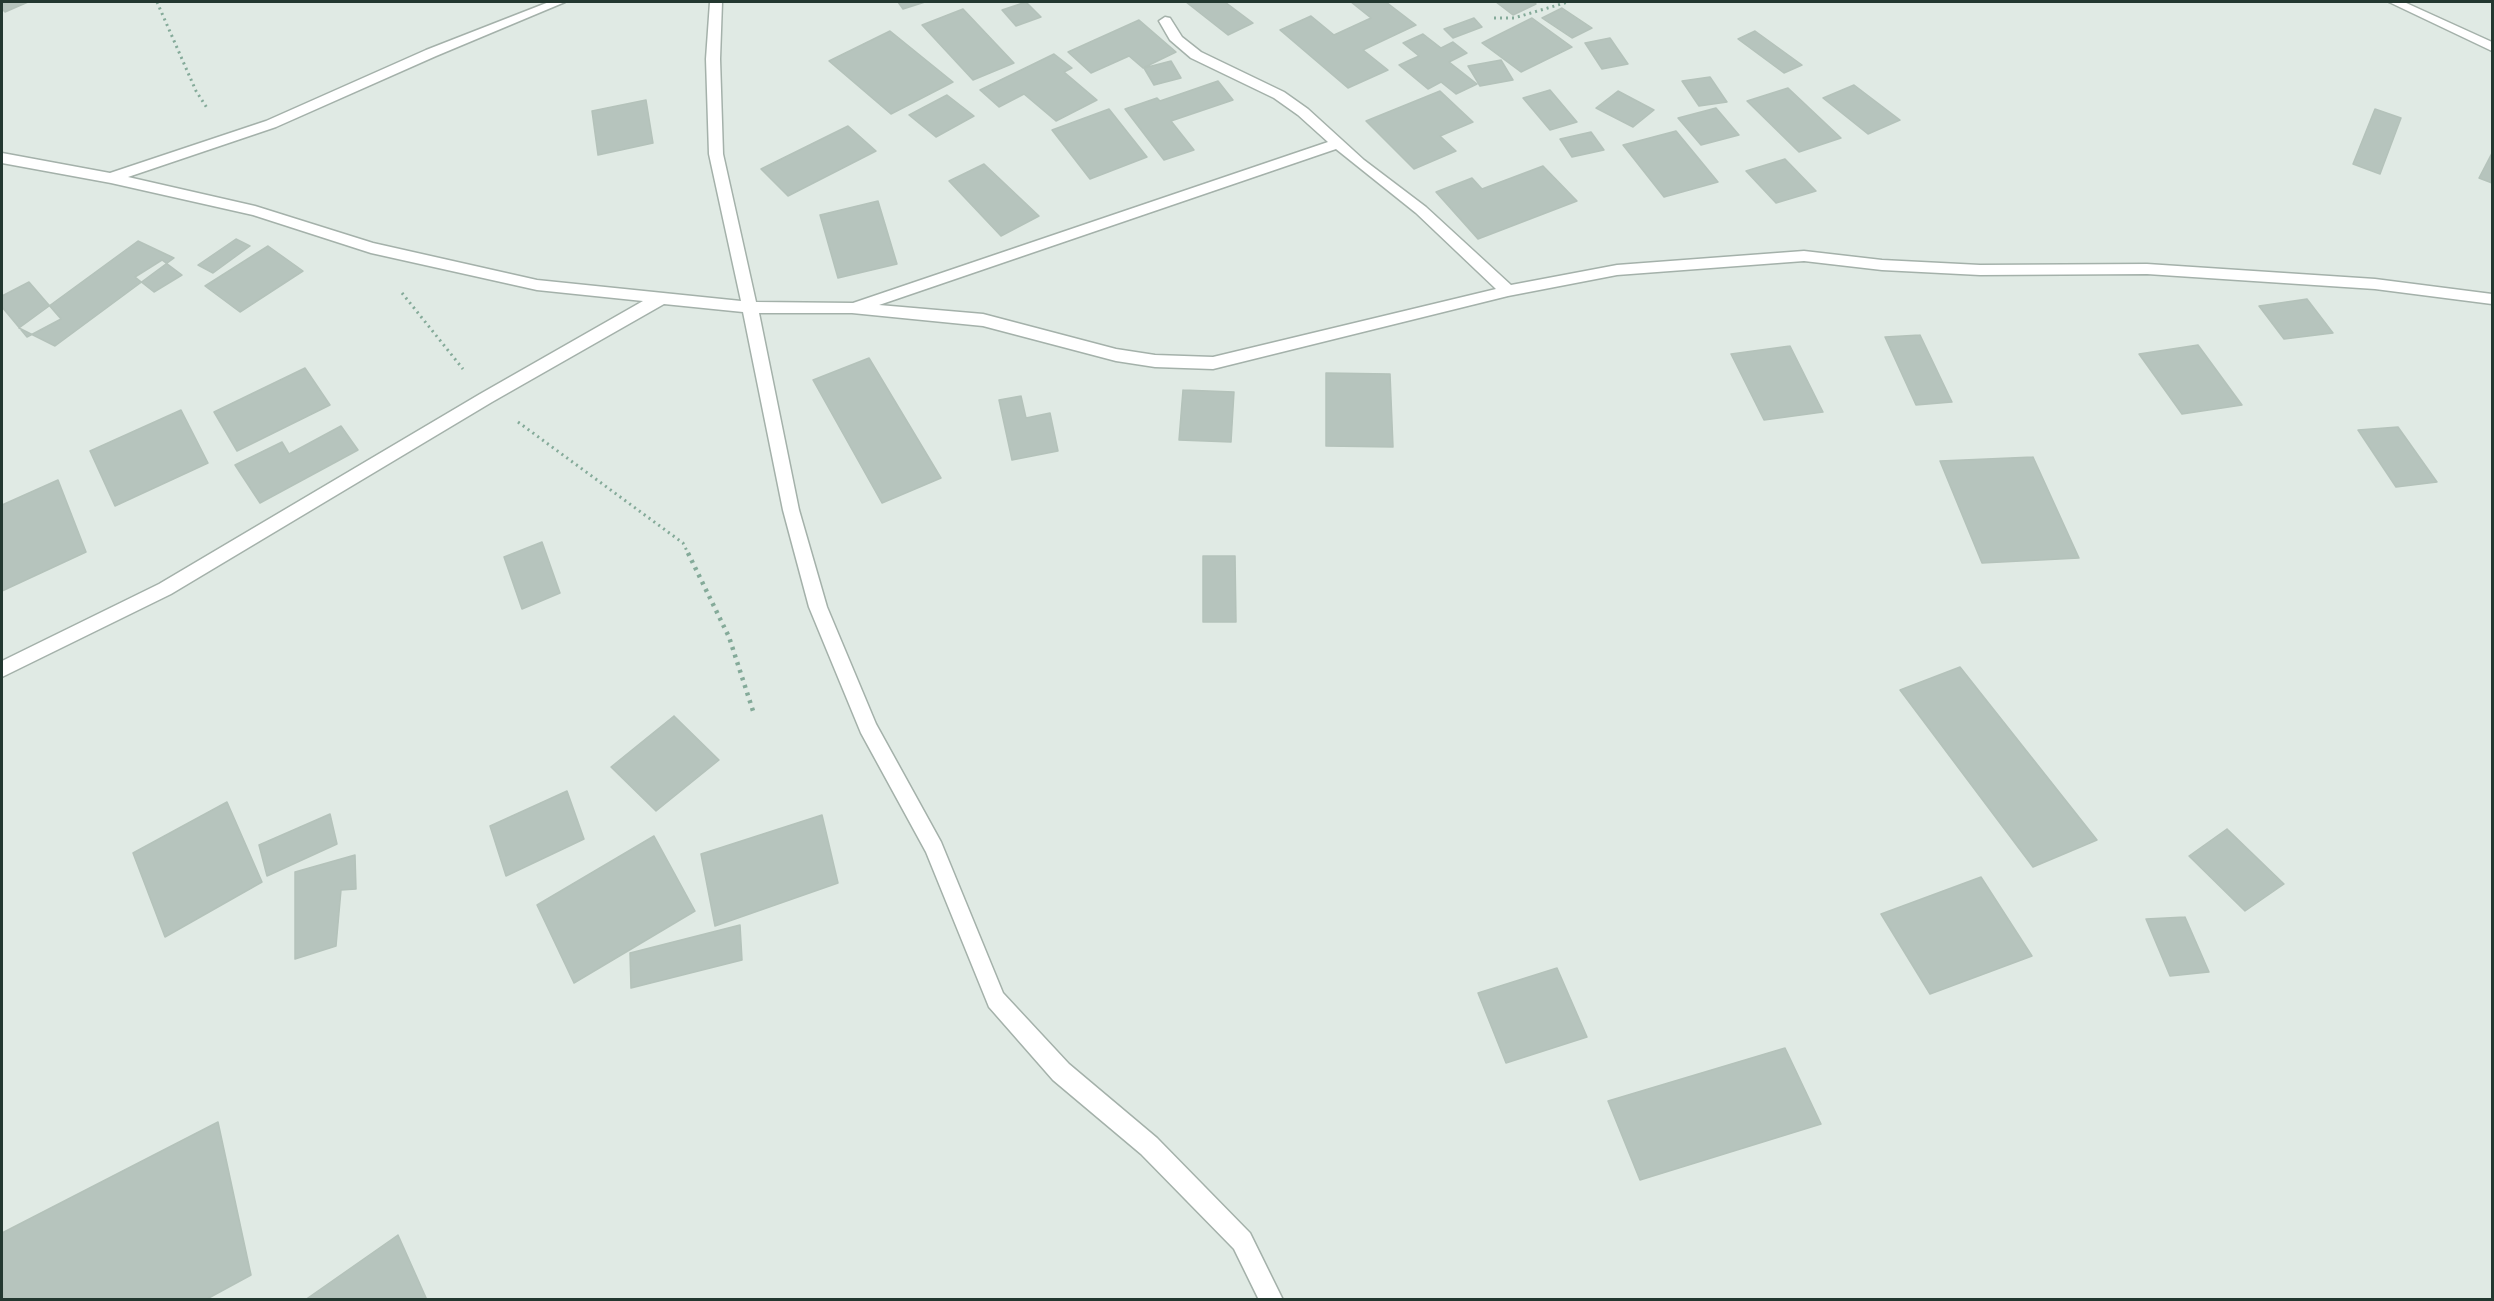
<!DOCTYPE html>
<style>
body{margin:0}
#map{position:relative;width:2494px;height:1301px;overflow:hidden;background:#e0eae4;font-family:Cabin,sans-serif}
canvas{display:block}
.frame{position:absolute;inset:0;border:3px solid #233830;pointer-events:none}
</style>
<div id="map">
<canvas width="2494" height="1301"></canvas>
<div class="frame"></div>
</div>
<script>
const ctx = document.querySelector('canvas').getContext('2d');
ctx.lineJoin = 'round';
function fillPath(path, color) { ctx.fillStyle = color; ctx.fill(path, 'evenodd'); }
const toPath = rows => new Path2D(rows.map(r => 'M' + r).join(''));
function stroke(path, color, width, dash) { ctx.strokeStyle = color; ctx.lineWidth = width; ctx.lineCap = dash ? 'butt' : 'round'; ctx.setLineDash(dash || []); ctx.stroke(path); }
const building = toPath([
 [2,2,28,2,5,12,2,9,2,2],
 [898,2,925,2,903,9,898,2],
 [1026,2,1041,17,1016,26,1002,10,1026,2],
 [1186,2,1225,2,1253,23,1228,35,1186,2],
 [1351,2,1386,2,1416,25,1363,50,1388,70,1348,88,1280,30,1311,16,1334,35,1371,18,1351,2],
 [1496,2,1532,2,1536,4,1513,15,1496,2],
 [1562,8,1592,28,1572,38,1542,18,1562,8],
 [963,9,1014,63,973,80,922,25,963,9],
 [1474,18,1482,27,1453,38,1444,29,1474,18],
 [1532,18,1572,47,1521,72,1482,43,1532,18],
 [1139,20,1176,52,1143,68,1129,56,1091,73,1068,52,1139,20],
 [890,31,953,82,891,114,829,61,890,31],
 [1755,31,1802,65,1784,73,1738,39,1755,31],
 [1423,34,1441,48,1453,42,1467,53,1449,62,1477,84,1456,94,1441,82,1428,89,1399,65,1419,56,1403,43,1423,34],
 [1610,38,1628,64,1602,69,1585,43,1610,38],
 [1054,54,1072,68,1064,72,1097,100,1056,121,1024,94,999,107,980,90,1054,54],
 [1501,60,1513,80,1480,86,1468,66,1501,60],
 [1171,61,1181,78,1154,85,1144,68,1171,61],
 [1710,77,1727,102,1699,106,1682,81,1710,77],
 [1218,81,1233,100,1171,121,1194,150,1164,160,1125,109,1157,98,1160,101,1218,81],
 [1854,85,1900,120,1868,134,1823,98,1854,85],
 [1788,88,1841,138,1799,152,1747,101,1788,88],
 [1550,90,1577,122,1550,130,1523,98,1550,90],
 [1440,91,1473,122,1440,136,1456,151,1414,169,1366,121,1440,91],
 [1618,91,1654,110,1633,127,1596,108,1618,91],
 [947,95,974,116,936,137,909,115,947,95],
 [646,100,653,143,598,155,592,111,646,100],
 [1716,108,1739,135,1701,145,1678,118,1716,108],
 [1109,109,1147,157,1090,179,1052,130,1109,109],
 [2375,109,2401,118,2380,174,2353,164,2375,109],
 [848,126,876,151,788,196,761,169,848,126],
 [1676,131,1718,182,1664,197,1623,145,1676,131],
 [1591,132,1604,150,1572,157,1560,139,1591,132],
 [2492,153,2492,183,2479,178,2492,153],
 [1785,159,1816,191,1776,203,1746,171,1785,159],
 [984,164,1039,216,1001,236,949,181,984,164],
 [1543,166,1577,201,1478,239,1436,192,1472,178,1482,189,1543,166],
 [878,201,897,264,838,278,820,215,878,201],
 [236,239,250,246,213,273,198,265,236,239],
 [138,241,174,258,55,346,19,328,138,241],
 [268,246,303,271,240,312,205,286,268,246],
 [162,260,182,275,154,292,135,277,162,260],
 [29,282,61,319,27,337,2,307,2,296,29,282],
 [2307,299,2333,333,2284,339,2259,306,2307,299],
 [1920,335,1952,402,1916,405,1885,337,1920,335],
 [2198,345,2242,405,2182,414,2139,354,2198,345],
 [1790,346,1823,412,1764,420,1731,354,1790,346],
 [869,358,941,478,882,503,813,380,869,358],
 [305,368,330,405,237,451,214,412,305,368],
 [1326,373,1390,374,1393,447,1326,446,1326,373],
 [1183,390,1234,392,1231,442,1179,440,1183,390],
 [1021,396,1026,418,1050,413,1058,451,1012,460,999,400,1021,396],
 [181,410,208,463,115,506,90,451,181,410],
 [341,426,358,450,260,503,235,465,282,442,289,454,341,426],
 [2398,427,2437,482,2396,487,2358,430,2398,427],
 [2033,457,2079,558,1982,563,1940,461,2033,457],
 [58,480,86,552,2,591,2,505,58,480],
 [542,542,560,593,522,609,504,557,542,542],
 [1203,556,1235,556,1236,622,1203,622,1203,556],
 [1960,667,2097,840,2033,867,1900,690,1960,667],
 [674,716,719,760,656,811,611,767,674,716],
 [567,791,584,839,506,876,490,826,567,791],
 [227,802,262,882,165,937,133,853,227,802],
 [330,814,337,844,267,876,259,845,330,814],
 [822,815,838,883,715,926,701,854,822,815],
 [2227,829,2284,884,2245,911,2189,856,2227,829],
 [654,836,695,911,574,983,537,905,654,836],
 [355,855,356,889,341,890,336,946,295,959,295,872,355,855],
 [1981,877,2032,956,1930,994,1881,914,1981,877],
 [2185,917,2209,972,2170,976,2146,919,2185,917],
 [740,925,742,960,631,988,630,953,740,925],
 [1557,968,1587,1037,1506,1063,1478,993,1557,968],
 [1785,1048,1821,1124,1640,1180,1608,1101,1785,1048],
 [218,1122,251,1275,205,1300,4,1300,2,1278,2,1233,218,1122],
 [398,1235,427,1300,305,1300,398,1235]
]);
fillPath(building, '#b6c4bd');
stroke(building, '#b4c2ba', 1.5);
const street = toPath([
 [549,2,565,2,436,56,276,127,128,177,255,206,373,243,537,280,741,301,709,154,706,59,710,2,722,2,720,59,723,154,756,302,853,303,1328,142,1298,115,1274,98,1191,58,1170,40,1159,21,1165,17,1170,18,1182,37,1201,52,1284,92,1308,109,1364,160,1426,207,1511,285,1617,265,1804,251,1882,260,1980,265,2147,264,2375,279,2492,294,2492,304,2375,289,2147,274,1980,275,1882,270,1804,261,1617,275,1508,296,1213,369,1155,367,1116,361,983,326,852,313,759,313,799,510,827,607,876,724,941,842,1003,993,1069,1064,1157,1138,1250,1233,1283,1300,1259,1300,1234,1249,1141,1154,1053,1080,989,1007,926,852,861,733,809,607,783,510,743,312,664,304,492,402,171,594,2,677,2,661,159,584,480,394,643,301,537,290,371,253,253,215,111,183,2,163,2,153,110,173,266,121,426,50,549,2],
 [1336,149,1416,213,1496,289,1213,357,1155,355,1116,349,983,314,879,305,1336,149],
 [2389,2,2404,2,2492,42,2492,51,2389,2]
]);
stroke(street, '#a4b1aa', 3);
stroke(toPath([
 [157,2,196,91,207,108],
 [1494,18,1514,18,1568,2],
 [402,293,463,369],
 [518,422,683,543,689,555]
]), '#84aa99', 3, [2, 4]);
stroke(toPath([
 [688,553,729,637,754,714]
]), '#84aa99', 4.5, [3, 5]);
fillPath(street, '#fff');
</script>
